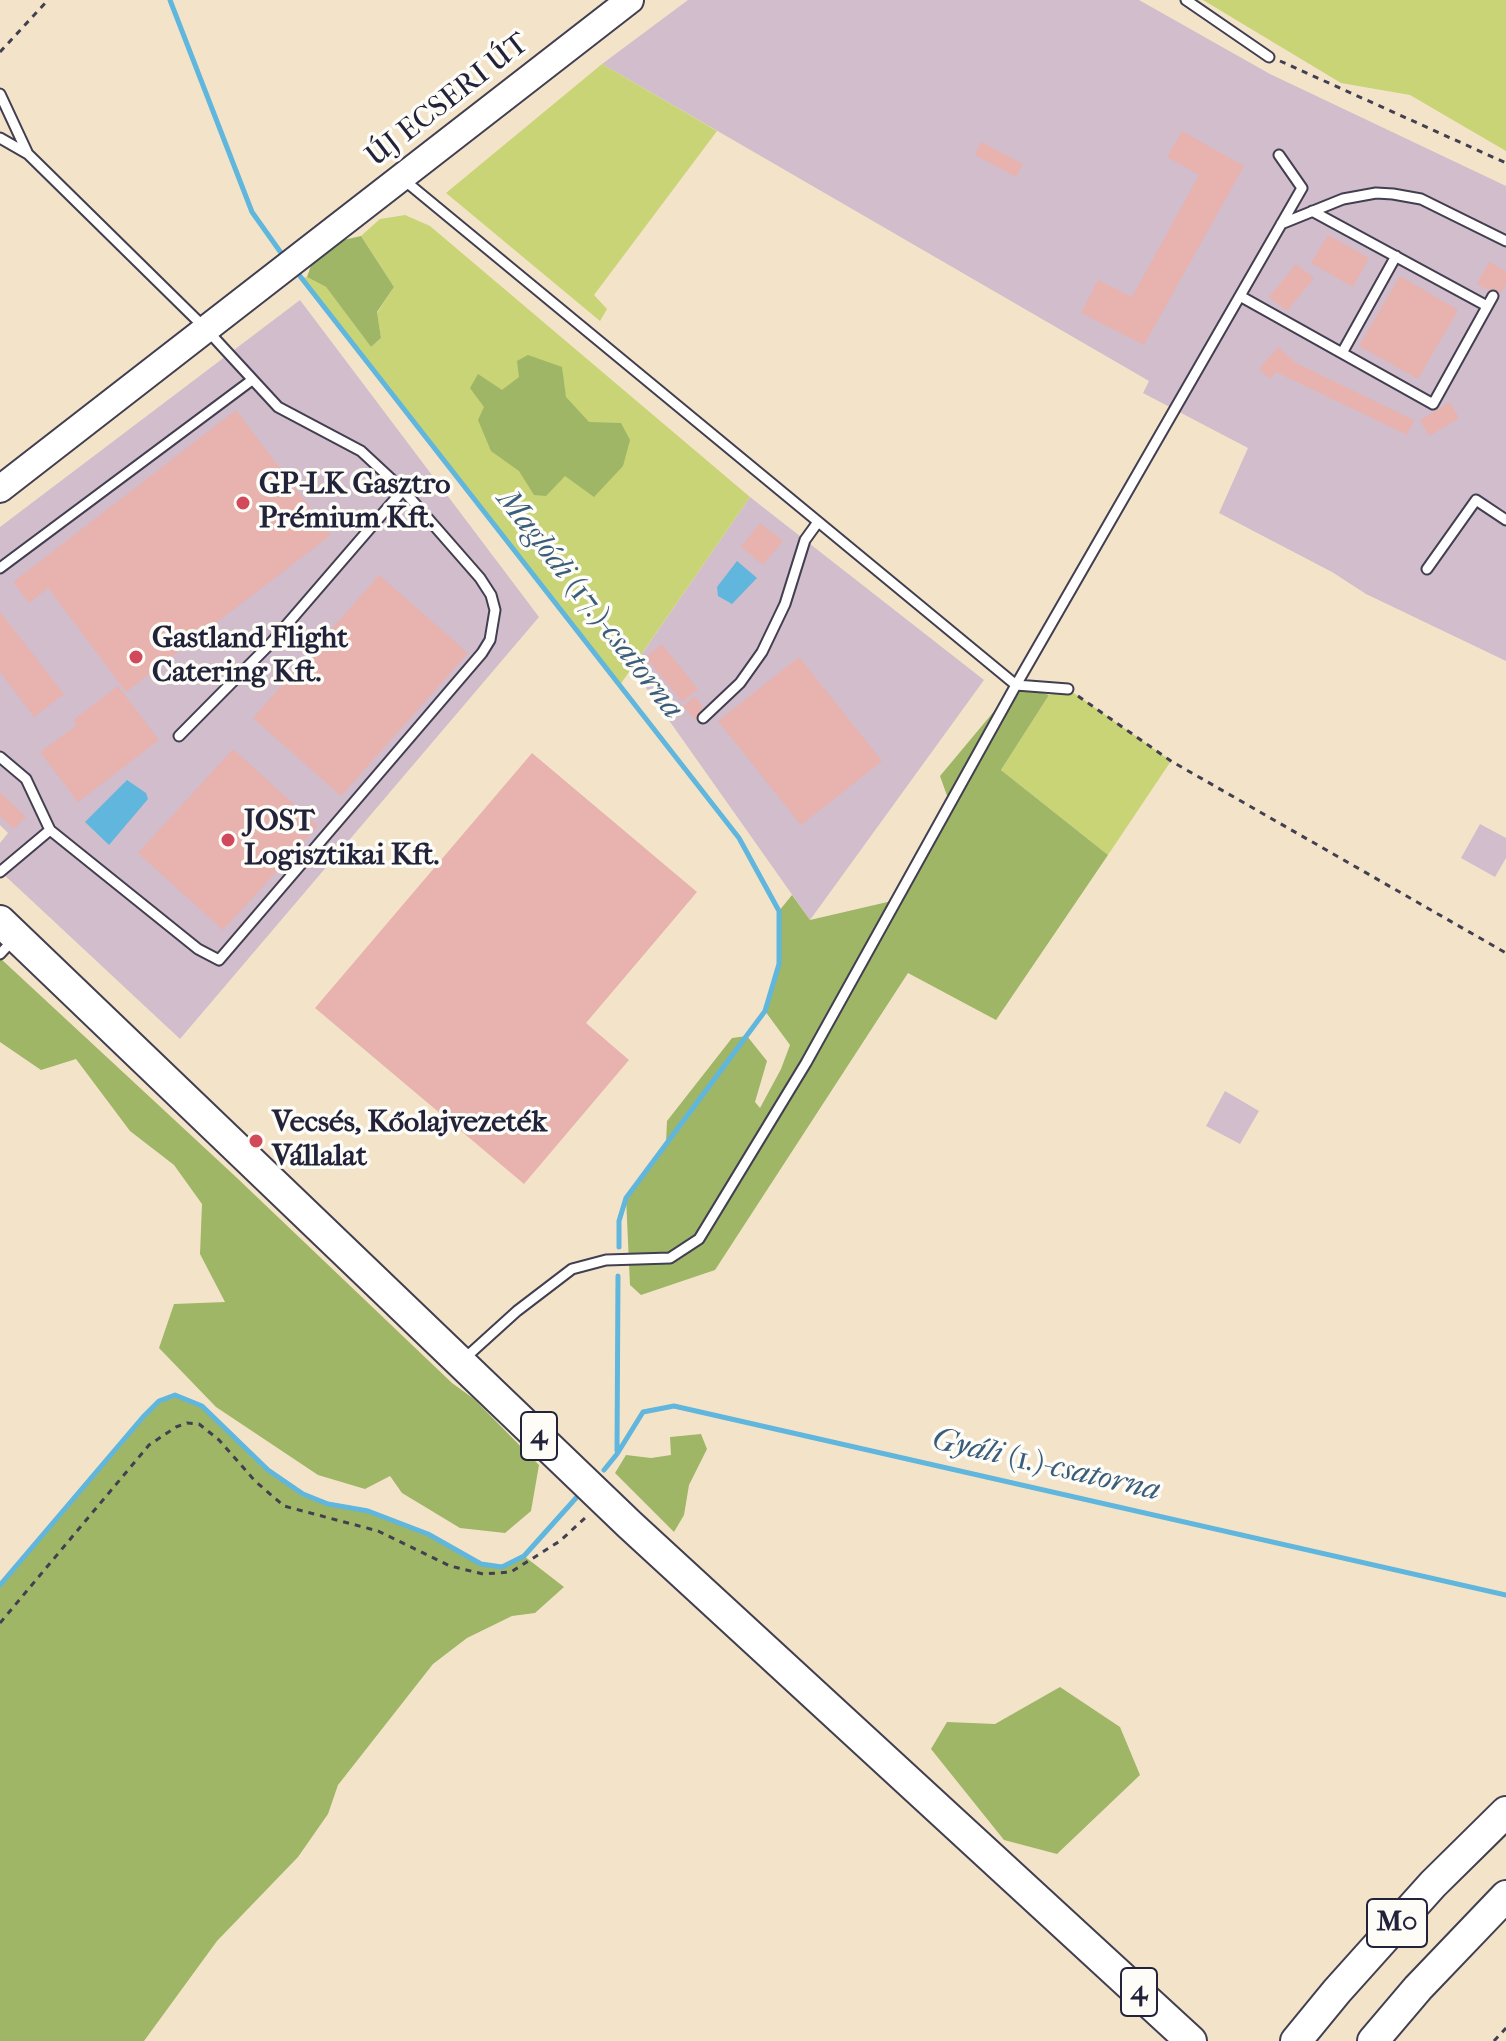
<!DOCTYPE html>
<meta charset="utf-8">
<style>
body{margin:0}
canvas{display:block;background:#f3e4c9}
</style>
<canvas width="1506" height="2041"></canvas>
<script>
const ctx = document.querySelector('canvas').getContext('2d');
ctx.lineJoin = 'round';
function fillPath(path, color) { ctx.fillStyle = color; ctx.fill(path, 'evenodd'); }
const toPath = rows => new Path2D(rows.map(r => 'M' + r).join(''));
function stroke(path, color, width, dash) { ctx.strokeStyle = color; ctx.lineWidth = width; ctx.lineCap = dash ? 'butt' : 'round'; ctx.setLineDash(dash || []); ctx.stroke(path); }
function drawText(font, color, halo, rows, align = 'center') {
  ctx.font = font + ' "IM FELL French Canon",serif'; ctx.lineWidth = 7; ctx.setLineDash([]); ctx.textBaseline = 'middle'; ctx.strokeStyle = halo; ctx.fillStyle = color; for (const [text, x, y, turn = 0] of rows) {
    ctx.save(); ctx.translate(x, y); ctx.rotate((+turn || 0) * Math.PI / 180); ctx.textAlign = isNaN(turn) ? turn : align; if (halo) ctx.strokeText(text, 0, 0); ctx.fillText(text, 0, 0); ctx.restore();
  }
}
fillPath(toPath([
 [688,0,1139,0,1270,74,1506,186,1506,661,1366,594,1332,572,1219,513,1248,448,1143,393,1149,381,602,64],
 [300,300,539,617,180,1039,0,871,0,843,8,833,0,825,0,527],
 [750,497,984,680,810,920,632,668],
 [1480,824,1506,838,1506,858,1495,877,1461,858],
 [1225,1091,1259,1111,1240,1144,1206,1126]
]), '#d1bdcc');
fillPath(toPath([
 [1203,0,1506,0,1506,151,1410,95,1341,83],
 [602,64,717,131,594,295,607,309,600,321,446,193],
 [405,215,430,226,750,497,620,685,301,278,307,277,326,287,371,347,381,338,377,313,394,287,361,236,380,219],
 [1068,689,1171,761,1108,855,1001,770,1049,695]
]), '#c8d475');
fillPath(toPath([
 [361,236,394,287,377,312,381,338,371,347,326,287,307,277,314,257,339,241],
 [528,355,562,367,566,397,589,422,621,423,630,440,623,466,594,497,565,476,546,496,534,495,519,471,491,451,478,420,484,407,470,388,478,374,502,390,519,377,517,361],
 [1016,685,1049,695,1001,770,1108,855,996,1020,908,973,715,1270,641,1295,630,1285,626,1198,666,1143,667,1121,732,1038,747,1036,767,1061,755,1102,760,1108,781,1069,790,1045,765,1011,779,964,779,911,792,895,810,920,896,900,950,804,940,776],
 [0,958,236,1177,452,1383,474,1399,539,1465,531,1511,505,1533,460,1528,402,1493,390,1476,365,1489,318,1475,216,1407,159,1348,174,1304,225,1302,200,1254,202,1204,174,1165,130,1131,76,1059,41,1070,0,1042],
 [175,1395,202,1406,268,1470,303,1494,328,1504,368,1511,428,1534,481,1564,502,1567,524,1556,564,1587,535,1613,512,1616,467,1638,433,1664,338,1785,328,1814,298,1857,217,1941,144,2041,0,2041,0,1585,143,1417,159,1401],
 [701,1434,707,1449,689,1485,684,1515,674,1532,615,1473,626,1455,651,1458,671,1455,670,1437],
 [1060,1687,1120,1727,1140,1775,1057,1854,1004,1840,931,1749,947,1722,995,1724]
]), '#9eb666');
fillPath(toPath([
 [737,561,757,578,732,604,718,596,717,587],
 [127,780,146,793,148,799,109,845,85,822]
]), '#61b6dd');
stroke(toPath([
 [170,0,252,212,284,257],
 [296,271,739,838,779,911,779,964,765,1011,626,1198,619,1221,619,1247],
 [617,1451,618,1276],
 [604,1470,617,1454,643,1412,674,1406,1506,1595],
 [0,1585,143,1417,159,1401,175,1395,202,1406,268,1470,303,1494,328,1504,368,1511,428,1534,481,1564,502,1567,524,1556,576,1498]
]), '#61b6dd', 5);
fillPath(toPath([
 [1182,131,1244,166,1144,345,1081,313,1098,280,1132,297,1199,175,1167,157],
 [981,142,1023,164,1016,177,975,155],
 [1328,235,1369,258,1353,287,1311,263],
 [1489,262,1506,271,1506,284,1500,294,1496,289,1488,290,1477,284],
 [1296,264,1314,278,1287,311,1269,297],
 [1400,276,1458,310,1418,379,1359,346],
 [1278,347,1296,363,1414,420,1407,435,1276,372,1270,379,1259,369],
 [1450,402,1459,418,1429,436,1420,420],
 [236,410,331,535,126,692,48,588,29,603,13,582],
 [760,523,783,541,763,565,741,547],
 [379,575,468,653,341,796,253,718],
 [0,612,64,694,34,717,0,672],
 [662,644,698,689,682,702,646,657],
 [799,657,882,761,801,825,718,721],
 [118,686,159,740,78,802,40,752,77,725,73,720],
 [695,696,703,707,695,720,683,706],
 [233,749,318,826,223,930,138,853],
 [532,753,697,892,586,1023,629,1060,524,1184,315,1008],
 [0,792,26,817,14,829,0,816]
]), '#e8b3af');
const service = toPath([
 [1186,0,1269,57],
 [0,94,27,152],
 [0,138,28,154,206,329,278,407,361,451,403,490,271,643,179,736],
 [404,180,1016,685,1068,689],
 [1312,211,1487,306],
 [1281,224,1343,199,1376,193,1393,194,1421,199,1506,241],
 [1240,296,1433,404,1493,296],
 [1342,353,1396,256],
 [0,568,252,380],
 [1427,569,1476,500,1506,520],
 [703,718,740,683,762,652,785,604,805,540,818,522],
 [0,757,26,779,50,830],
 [0,872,50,830,198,949,219,960,482,653,490,640,495,610,491,595,480,578,403,490],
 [0,954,14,939],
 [464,1359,517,1311,572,1269,606,1260,670,1258,699,1239,806,1063,1016,685,1302,188,1279,155]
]);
const secondary = toPath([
 [0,489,630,0]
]);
const primary = toPath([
 [0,921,630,1525,1191,2041]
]);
const trunk = toPath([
 [1296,2041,1337,1991,1433,1884,1506,1812],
 [1373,2041,1418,1988,1506,1896]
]);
stroke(service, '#413f50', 13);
stroke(secondary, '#413f50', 30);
stroke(primary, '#413f50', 34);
stroke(trunk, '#413f50', 34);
stroke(toPath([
 [0,52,48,0],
 [1280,61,1506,163],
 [1078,696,1171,761,1506,953],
 [0,1623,149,1445,176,1427,187,1423,199,1424,219,1440,255,1481,284,1506,378,1531,450,1566,483,1574,511,1572,560,1541,586,1517],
 [1494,2041,1506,2028]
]), '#413f50', 3, [6, 6]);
stroke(service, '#fff', 9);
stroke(secondary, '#fff', 26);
stroke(primary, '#fff', 30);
stroke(trunk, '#fff', 30);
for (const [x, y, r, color] of [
 [243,503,8,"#d1495b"],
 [136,657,8,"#d1495b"],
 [228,840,8,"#d1495b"],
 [256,1141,8,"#d1495b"]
]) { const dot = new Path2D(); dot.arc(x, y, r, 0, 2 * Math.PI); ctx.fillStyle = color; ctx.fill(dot); stroke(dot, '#fdfcf7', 3); }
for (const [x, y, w] of [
 [539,1436,36],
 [1397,1923,60],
 [1139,1992,36]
]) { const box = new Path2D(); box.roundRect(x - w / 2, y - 24, w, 48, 6); ctx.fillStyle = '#fdfcf7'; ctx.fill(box); stroke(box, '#22223b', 2); }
drawText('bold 28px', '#22223b', null, [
 ["4",539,1436],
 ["M0",1397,1923],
 ["4",1139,1992]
]);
drawText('30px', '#22223b', '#fdfcf7', [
 ["ÚJ ECSERI ÚT",448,101,-38]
]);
drawText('bold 30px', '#22223b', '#fdfcf7', [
 ["GP-LK Gasztro",259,486],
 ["Prémium Kft.",259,520],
 ["Gastland Flight",152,640],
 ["Catering Kft.",152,674],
 ["JOST",244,823],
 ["Logisztikai Kft.",244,857],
 ["Vecsés, Kőolajvezeték",272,1124],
 ["Vállalat",272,1158]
], 'left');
drawText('italic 32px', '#3b5d7c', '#fdfcf7', [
 ["Maglódi (17.)-csatorna",589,605,52],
 ["Gyáli (1.)-csatorna",1046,1466,13]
]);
</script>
